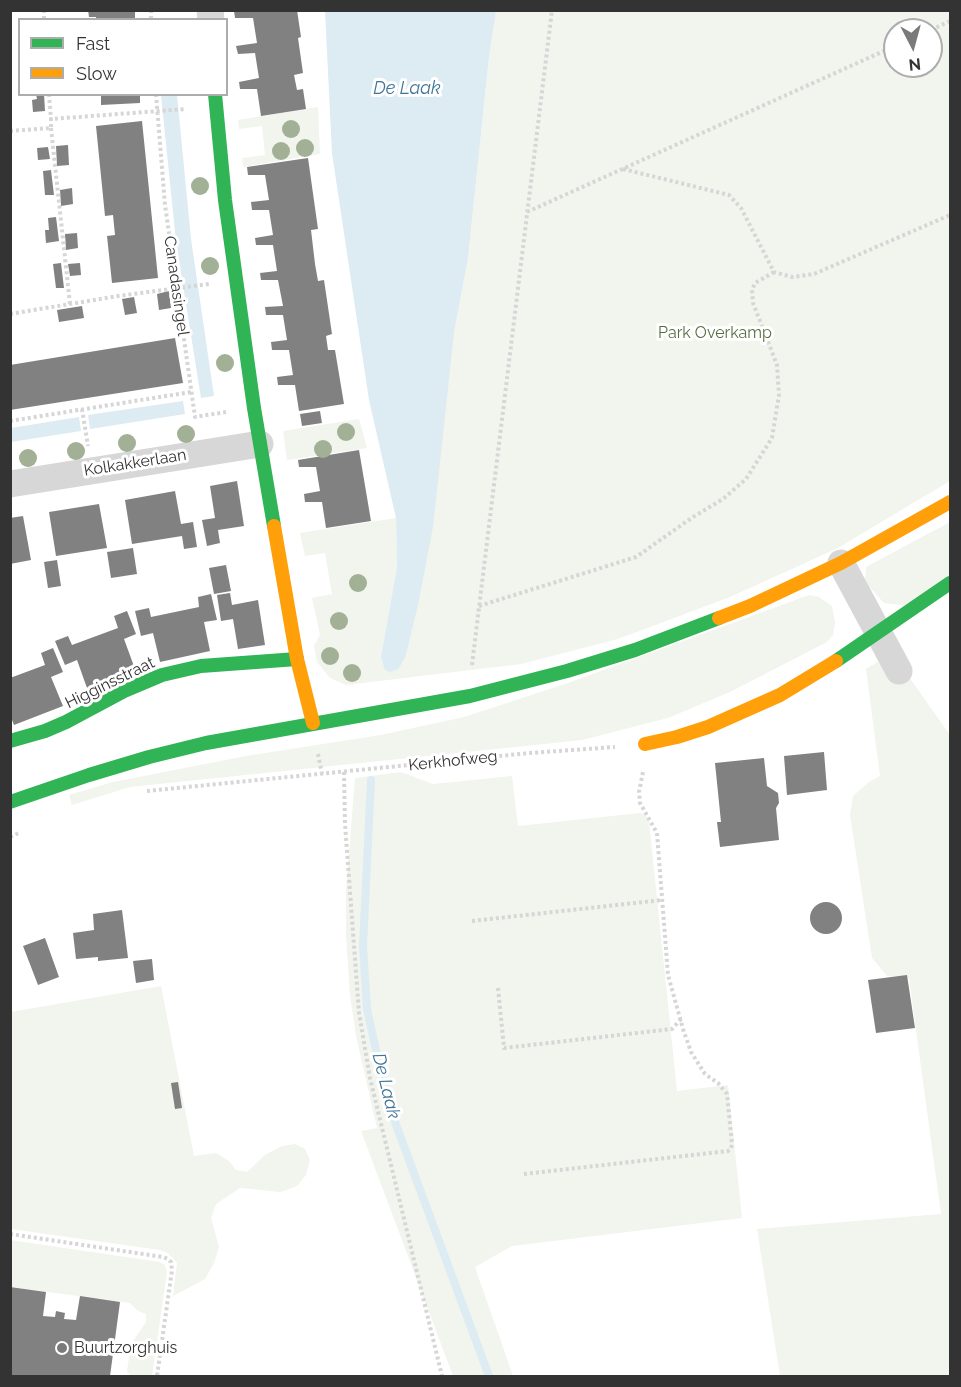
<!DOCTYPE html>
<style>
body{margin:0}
#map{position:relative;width:961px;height:1387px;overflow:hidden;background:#fff;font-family:Raleway,sans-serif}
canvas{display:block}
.frame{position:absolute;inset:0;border:12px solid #333;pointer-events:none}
.legend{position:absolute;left:18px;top:18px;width:210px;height:78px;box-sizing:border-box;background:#fff;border:2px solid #adadad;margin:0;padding:8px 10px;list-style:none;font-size:18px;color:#333}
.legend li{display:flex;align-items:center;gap:12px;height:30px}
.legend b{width:30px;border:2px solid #adadad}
.north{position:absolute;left:883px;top:18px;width:60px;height:60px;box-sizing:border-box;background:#fff;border:2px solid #adadad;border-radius:50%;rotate:174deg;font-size:16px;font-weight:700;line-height:24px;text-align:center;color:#333}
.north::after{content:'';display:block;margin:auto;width:21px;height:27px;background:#7a7a7a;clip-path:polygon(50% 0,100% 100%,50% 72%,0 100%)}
</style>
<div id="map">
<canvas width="961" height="1387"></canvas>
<div class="frame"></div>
<ul class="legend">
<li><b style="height:8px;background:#30b455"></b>Fast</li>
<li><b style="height:8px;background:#ff9f0a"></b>Slow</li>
</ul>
<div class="north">N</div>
</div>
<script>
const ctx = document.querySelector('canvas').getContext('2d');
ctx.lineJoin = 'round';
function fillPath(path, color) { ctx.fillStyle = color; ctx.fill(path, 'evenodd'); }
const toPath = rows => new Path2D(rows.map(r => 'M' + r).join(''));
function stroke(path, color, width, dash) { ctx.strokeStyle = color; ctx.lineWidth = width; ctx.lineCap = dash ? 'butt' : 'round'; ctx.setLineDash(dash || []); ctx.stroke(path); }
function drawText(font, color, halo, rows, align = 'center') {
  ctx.font = font + ' Raleway,sans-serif'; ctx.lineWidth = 6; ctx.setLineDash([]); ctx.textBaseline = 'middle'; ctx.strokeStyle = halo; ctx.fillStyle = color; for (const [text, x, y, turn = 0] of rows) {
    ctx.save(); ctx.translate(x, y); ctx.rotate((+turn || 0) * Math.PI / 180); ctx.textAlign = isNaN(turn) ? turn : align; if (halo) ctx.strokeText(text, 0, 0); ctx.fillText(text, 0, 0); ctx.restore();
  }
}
fillPath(toPath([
 [496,11,950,11,950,481,838,548,730,597,618,639,521,664,346,685,330,678,317,662,314,646,320,635,312,598,332,594,325,553,305,556,300,533,396,518,397,567,381,657,454,333,468,258,489,57],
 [895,30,931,30,931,66,895,66],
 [318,107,320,154,243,167,242,158,265,155,262,126,239,129,238,120],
 [359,419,367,448,287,460,283,431],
 [950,522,950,575,907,606,884,603,865,582,866,567],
 [809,595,819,597,832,606,835,623,833,635,827,642,730,692,668,718,582,740,130,787,72,805,69,795,113,782,246,756,381,735,464,717,568,683],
 [892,653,950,735,950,1376,780,1376,757,1229,941,1214,909,978,887,976,872,958,850,815,853,796,869,782,880,776,866,669],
 [401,772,433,784,512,776,518,826,640,813,645,815,649,821,677,1091,728,1085,742,1218,512,1246,475,1267,513,1376,453,1376,361,1131,377,1128,356,1036,350,995,346,936,346,890,355,778],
 [161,986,194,1156,216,1153,229,1161,236,1170,247,1172,265,1155,282,1146,295,1144,305,1149,310,1160,306,1175,297,1186,281,1192,240,1188,216,1204,211,1218,219,1247,214,1263,205,1279,173,1296,177,1263,168,1253,160,1250,11,1229,11,1012],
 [10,1240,160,1262,165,1265,167,1272,152,1376,131,1376,127,1371,131,1344,146,1322,146,1314,138,1311,130,1303,11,1287]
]), '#f1f5ed');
fillPath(toPath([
 [325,11,496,11,489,57,468,258,454,333,433,527,418,605,405,658,398,669,390,672,385,670,381,657,397,567,396,518,369,400,332,153],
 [161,95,177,95,191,239,214,396,201,398,176,241],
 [183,401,185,414,90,429,88,415],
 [79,417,81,431,11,442,11,428]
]), '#ddebf3');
stroke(toPath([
 [371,780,363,946,367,1009,379,1064,395,1122,489,1376]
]), '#ddebf3', 8);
fillPath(toPath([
 [88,10,135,10,135,20,96,20,96,17,89,17],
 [297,10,301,37,298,38,303,73,294,75,297,90,303,89,306,109,261,116,257,89,240,89,239,82,259,78,255,53,238,54,236,46,257,43,253,18,235,18,234,11],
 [36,94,44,94,45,111,33,112,32,100,37,99],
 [101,94,140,94,140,103,101,105],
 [142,121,158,278,112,283,107,236,115,235,113,215,105,216,96,126],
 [68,145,69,165,57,166,56,146],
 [48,147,50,159,38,160,37,148],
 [308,158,318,229,311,230,315,264,318,281,324,280,332,334,326,336,328,350,335,350,344,404,299,411,295,385,278,385,277,377,293,375,289,350,272,350,271,342,287,340,283,315,266,315,265,307,283,306,278,280,261,280,260,273,277,271,273,245,256,245,255,238,273,235,269,210,252,210,251,202,269,200,265,175,248,175,247,167],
 [51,170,54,195,45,195,43,171],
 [72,188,73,204,61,206,60,190],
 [56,217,59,241,46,243,45,230,49,230,48,218],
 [77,233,78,248,66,250,65,234],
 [61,263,64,288,56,288,53,264],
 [80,263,81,275,70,276,68,264],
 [169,291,171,308,159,310,157,294],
 [134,297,137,313,125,315,122,299],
 [82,306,84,318,59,322,57,310],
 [175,338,183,383,10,410,10,365],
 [320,411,322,423,302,426,300,414],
 [359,450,371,521,326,528,322,502,305,502,304,494,320,491,316,467,299,467,298,460],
 [237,481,244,526,218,530,220,543,207,546,202,520,215,518,210,486],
 [175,491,181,524,193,522,197,547,184,549,182,536,132,544,125,500],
 [99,504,107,548,56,556,49,512],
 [23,516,31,560,10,564,10,518],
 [133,548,137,574,111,578,107,552],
 [57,560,61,586,48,588,44,562],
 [226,565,231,591,214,594,209,568],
 [230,593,232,605,258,600,265,645,238,649,233,619,221,621,217,595],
 [211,594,217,620,204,622,210,651,160,662,153,633,141,636,135,611,149,608,151,617,199,607,198,597],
 [127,611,136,634,124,639,135,669,87,688,77,660,65,665,55,641,68,636,72,645,118,628,114,616],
 [53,648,63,672,51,677,63,706,14,725,10,715,10,678,45,665,41,653],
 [824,752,827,790,787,795,784,756],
 [764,758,767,786,778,793,779,803,776,808,779,840,720,847,717,822,721,822,715,763],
 '810 918a16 16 0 1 1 32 0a16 16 0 1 1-32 0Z',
 [122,910,128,958,98,961,98,957,76,959,73,933,94,930,93,914],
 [45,938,59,977,38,985,23,946],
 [152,959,154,980,136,983,133,961],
 [907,975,915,1028,876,1033,868,980],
 [178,1082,182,1108,175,1109,171,1083],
 [10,1287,46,1292,43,1316,55,1317,56,1311,65,1313,64,1319,76,1320,80,1296,120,1302,110,1376,10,1376]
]), '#818181');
stroke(toPath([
 [44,10,44,20],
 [151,10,151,20],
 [931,30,950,21],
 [49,94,51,119],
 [156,94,165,205,195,417,226,412],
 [51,128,70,304],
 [10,131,51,128,51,119,186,109],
 [623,169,729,195,741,208,774,272,792,277,814,274,950,215],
 [527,212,895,46],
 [10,314,118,296,209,284],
 [82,409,88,446],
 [10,421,191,392],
 [479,606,636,557,693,517,723,499,746,479,772,438,779,395,777,365,753,303,752,290,755,283,774,272],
 [472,665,552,10],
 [318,754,322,774],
 [344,772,345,824,359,1013,370,1078,442,1376],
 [147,791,530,753,615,747],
 [10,837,21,832],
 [472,921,662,900],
 [498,988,504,1048,672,1029,681,1019],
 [524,1174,728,1151,731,1149,732,1144,727,1094,718,1083,705,1074,691,1052,683,1029,668,975,657,833,640,803,639,792,643,772],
 [10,1234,163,1257,168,1259,171,1262,172,1270,157,1376]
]), '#d6d6d6', 4, [3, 3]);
stroke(toPath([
 [210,10,211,20],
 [10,484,260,444],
 [841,563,899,671]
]), '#d7d7d7', 27);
stroke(toPath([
 [215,94,225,200,254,408,274,526],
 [836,661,950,583],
 [10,741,45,731,66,722,124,691,162,675,201,666,297,659],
 [10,802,89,775,149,757,206,743,470,696,567,671,635,650,719,618]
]), '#30b455', 14);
stroke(toPath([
 [274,526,297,659,313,723],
 [719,618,750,606,841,563,950,502],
 [645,744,677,737,708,727,780,695,836,661]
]), '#ff9f0a', 14);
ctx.fillStyle = '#a2b095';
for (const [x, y] of [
 [291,129],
 [305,148],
 [281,151],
 [200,186],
 [210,266],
 [225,363],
 [346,432],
 [186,434],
 [127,443],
 [323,449],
 [76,451],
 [28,458],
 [358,583],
 [339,621],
 [330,656],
 [352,673]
]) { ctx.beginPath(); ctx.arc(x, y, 9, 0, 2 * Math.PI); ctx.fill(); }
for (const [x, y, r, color] of [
 [62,1348,6,"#7a7a7a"]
]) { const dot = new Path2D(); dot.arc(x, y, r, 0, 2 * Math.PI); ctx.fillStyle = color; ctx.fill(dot); stroke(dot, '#fff', 2); }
drawText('16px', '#333', '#fff', [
 ["Canadasingel",176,286,82],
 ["Kolkakkerlaan",135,463,-9],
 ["Higginsstraat",110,683,-26],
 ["Kerkhofweg",453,761,-6]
]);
drawText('16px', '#56703f', '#fff', [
 ["Park Overkamp",715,333]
]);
drawText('16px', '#333', '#fff', [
 ["Buurtzorghuis",74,1348]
], 'left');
drawText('italic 18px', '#3f7597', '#fff', [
 ["De Laak",407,89],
 ["De Laak",386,1086,76]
]);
</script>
